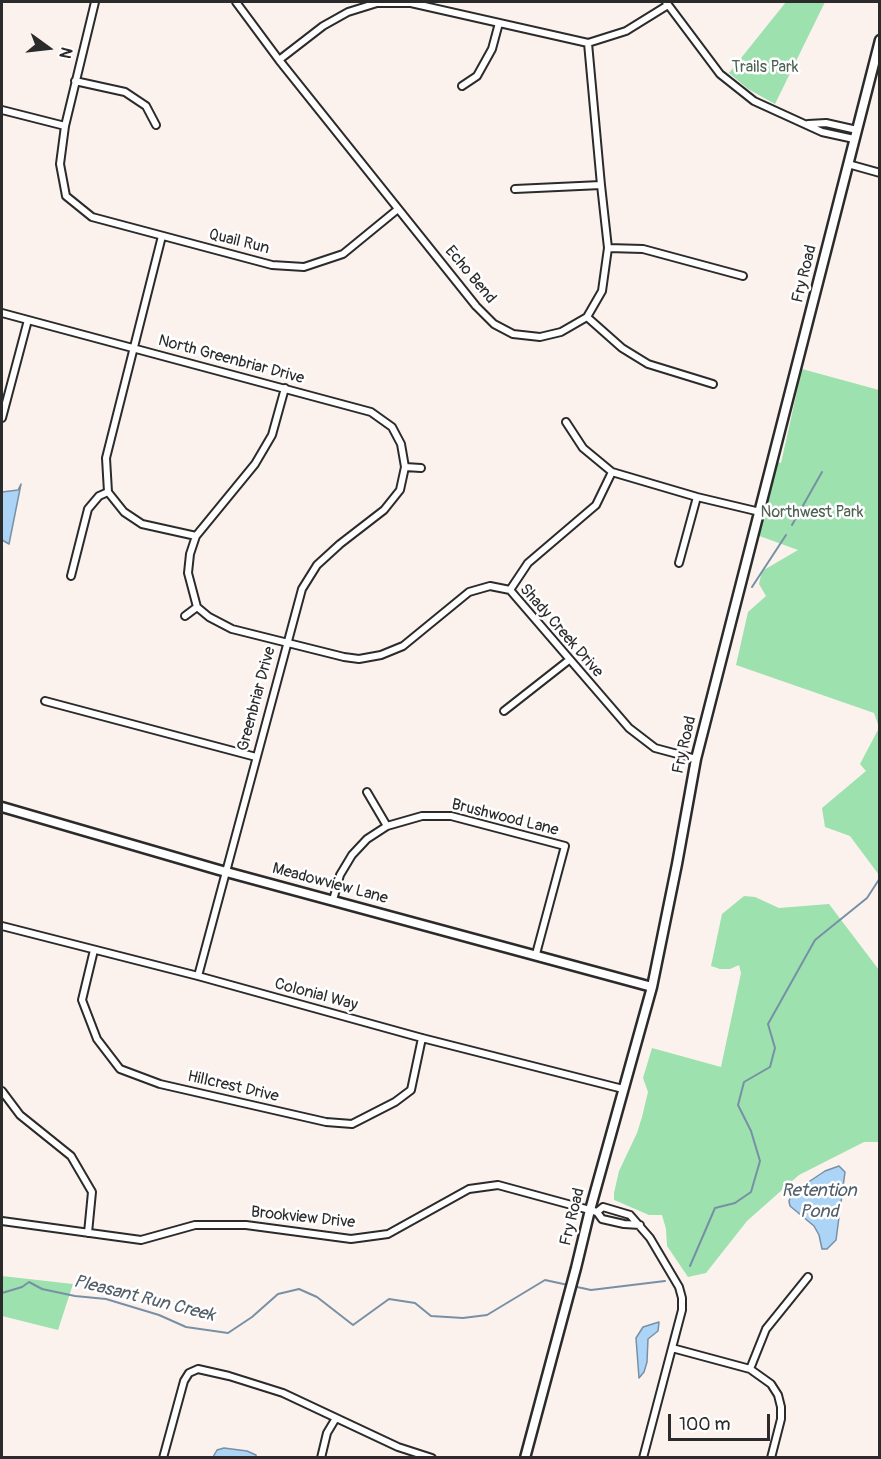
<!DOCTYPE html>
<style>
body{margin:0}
#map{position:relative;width:881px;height:1459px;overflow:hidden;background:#fcf2ed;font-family:Pangolin,sans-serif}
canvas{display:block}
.frame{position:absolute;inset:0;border:3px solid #2b2b2b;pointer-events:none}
.north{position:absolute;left:18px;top:18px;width:60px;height:60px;-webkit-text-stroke:4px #fff;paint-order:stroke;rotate:105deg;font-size:16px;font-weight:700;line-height:24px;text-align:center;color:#2b2b2b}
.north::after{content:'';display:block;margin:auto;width:21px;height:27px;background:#2b2b2b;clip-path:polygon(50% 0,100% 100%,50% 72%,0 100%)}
.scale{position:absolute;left:668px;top:1414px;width:102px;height:27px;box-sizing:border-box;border:3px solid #2b2b2b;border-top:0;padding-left:8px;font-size:18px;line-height:21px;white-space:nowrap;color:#2b2b2b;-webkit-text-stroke:4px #fff;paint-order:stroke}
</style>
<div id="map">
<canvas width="881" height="1459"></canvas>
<div class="frame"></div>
<div class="north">N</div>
<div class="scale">100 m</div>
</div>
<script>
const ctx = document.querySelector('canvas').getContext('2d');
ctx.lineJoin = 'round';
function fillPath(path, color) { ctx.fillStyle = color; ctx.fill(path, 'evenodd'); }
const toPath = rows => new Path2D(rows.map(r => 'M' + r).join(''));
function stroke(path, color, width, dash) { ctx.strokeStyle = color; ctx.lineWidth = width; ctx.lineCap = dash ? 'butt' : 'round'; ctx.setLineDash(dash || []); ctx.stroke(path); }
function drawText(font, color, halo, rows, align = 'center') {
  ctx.font = font + ' Pangolin,sans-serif'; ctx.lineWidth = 5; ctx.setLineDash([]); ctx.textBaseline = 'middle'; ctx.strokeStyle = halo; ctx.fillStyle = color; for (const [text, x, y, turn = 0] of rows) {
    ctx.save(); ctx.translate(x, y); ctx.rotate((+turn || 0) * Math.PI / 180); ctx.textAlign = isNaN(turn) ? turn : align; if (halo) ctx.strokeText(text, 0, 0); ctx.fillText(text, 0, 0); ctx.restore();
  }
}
fillPath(toPath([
 [786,2,825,2,775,104,748,89,729,73],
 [802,369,879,390,879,727,874,713,736,665,748,612,766,596,759,584,762,571,798,550,754,534,773,461,781,463],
 [879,728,879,875,850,836,825,827,822,808,866,771,860,764],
 [744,896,755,897,779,908,829,904,879,970,879,1142,864,1142,799,1175,747,1221,706,1273,688,1277,667,1246,666,1229,662,1215,649,1215,619,1202,614,1200,614,1193,619,1171,637,1133,642,1117,648,1092,643,1078,652,1048,721,1067,741,973,739,965,730,969,720,969,711,966,722,914],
 [2,1276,73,1284,58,1330,2,1316]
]), '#9ce1ae');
const water = toPath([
 [21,484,9,544,2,540,2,492,18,490,21,484],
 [839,1166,845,1172,836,1240,827,1249,822,1249,819,1235,814,1226,790,1206,789,1201,791,1196,810,1181,825,1171,839,1166],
 [659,1322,658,1331,648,1339,647,1362,644,1372,639,1378,636,1338,643,1327,659,1322],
 [224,1448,247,1451,256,1455,256,1457,213,1457,217,1450,224,1448]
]);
fillPath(water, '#acd4f6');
stroke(water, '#7890a5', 1.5);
stroke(toPath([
 [792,525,822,472],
 [752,587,786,535],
 [690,1266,715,1208,735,1203,751,1192,760,1161,751,1131,738,1105,744,1082,770,1067,775,1048,768,1024,815,940,867,898,880,878],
 [2,1293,22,1287,29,1282,42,1289,75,1296,106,1299,159,1315,186,1327,228,1333,252,1317,278,1294,299,1289,317,1297,353,1325,389,1299,415,1303,431,1316,463,1318,487,1315,545,1280,591,1290,665,1281]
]), '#7890a5', 2);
const street = toPath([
 [95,2,65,126,60,164,66,196,92,217,272,265,304,267,343,254,398,209],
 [236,2,279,60,476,306,494,324,513,334,540,337,561,332,587,317,602,291,608,248,601,185,588,43],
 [666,2,720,74,754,101,822,132,854,139],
 [279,60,323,26,348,12,377,3,411,3,588,43,626,31,668,5],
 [75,81,125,92,146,106,156,125],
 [462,86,477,76,492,49,499,23],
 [2,110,65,126],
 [808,124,826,123,857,130],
 [848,164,880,173],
 [515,189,601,185],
 [608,248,643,249,743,276],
 [2,313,371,412,392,427,401,444,405,467,421,468],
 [587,317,622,348,648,364,713,384],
 [2,418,28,320],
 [566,422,583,448,612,472,697,497,760,512],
 [108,492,106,458,162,236],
 [108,492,124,512,142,524,196,536],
 [679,563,697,497],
 [71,576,88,509,99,496,108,492],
 [510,590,528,563,596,505,612,472],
 [197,607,209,617,232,629,344,657,359,659,381,655,403,646,469,592,490,586,510,590,629,728,655,748,696,759],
 [185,616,197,607,188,573,190,554,196,536,255,464,272,435,285,388],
 [45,701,256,757],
 [504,711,569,660],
 [367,792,387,826],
 [333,900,340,875,352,855,367,839,387,826,422,816,451,816,565,846,536,954],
 [2,926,198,976,422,1038,623,1089],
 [94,950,82,1000,97,1039,120,1069,160,1084,326,1122,352,1124,395,1102,411,1090,422,1038],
 [198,976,302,589,317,565,340,544,384,510,400,490,405,467],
 [2,1091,20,1115,71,1156,92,1192,88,1233],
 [597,1212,603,1207,630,1215,650,1238,679,1287,682,1298,682,1310,643,1458],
 [2,1221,141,1240,195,1225,246,1225,351,1239,388,1234,469,1189,498,1185,597,1212,602,1219,624,1224,640,1225],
 [672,1348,750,1369,771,1384,778,1395,781,1407,781,1419,771,1458],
 [750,1369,766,1329,808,1277],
 [163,1458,184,1381,189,1373,198,1369,229,1376,283,1393,398,1447,432,1458],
 [321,1458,327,1433,336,1418]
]);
const secondary = toPath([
 [2,807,219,870,652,987],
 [525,1458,576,1268,590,1210,652,987,677,864,696,759,880,40]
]);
stroke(street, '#2b2b2b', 10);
stroke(secondary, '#2b2b2b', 13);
stroke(street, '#fff', 6);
stroke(secondary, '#fff', 8);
drawText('16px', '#4d6252', '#fff', [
 ["Trails Park",765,68],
 ["Northwest Park",812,513]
]);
drawText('16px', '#2b2b2b', '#fff', [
 ["Quail Run",239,242,14],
 ["Fry Road",805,274,-76],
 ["Echo Bend",470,275,50],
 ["North Greenbriar Drive",231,360,15],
 ["Shady Creek Drive",561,631,49],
 ["Greenbriar Drive",257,699,-75],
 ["Fry Road",685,745,-77],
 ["Brushwood Lane",505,818,14],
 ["Meadowview Lane",330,884,15],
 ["Colonial Way",316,995,15],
 ["Hillcrest Drive",233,1087,13],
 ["Fry Road",573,1217,-76],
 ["Brookview Drive",303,1218,6]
]);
drawText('italic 18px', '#525e68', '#fff', [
 ["Retention",819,1191],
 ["Pond",819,1212],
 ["Pleasant Run Creek",144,1299,14]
]);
</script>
